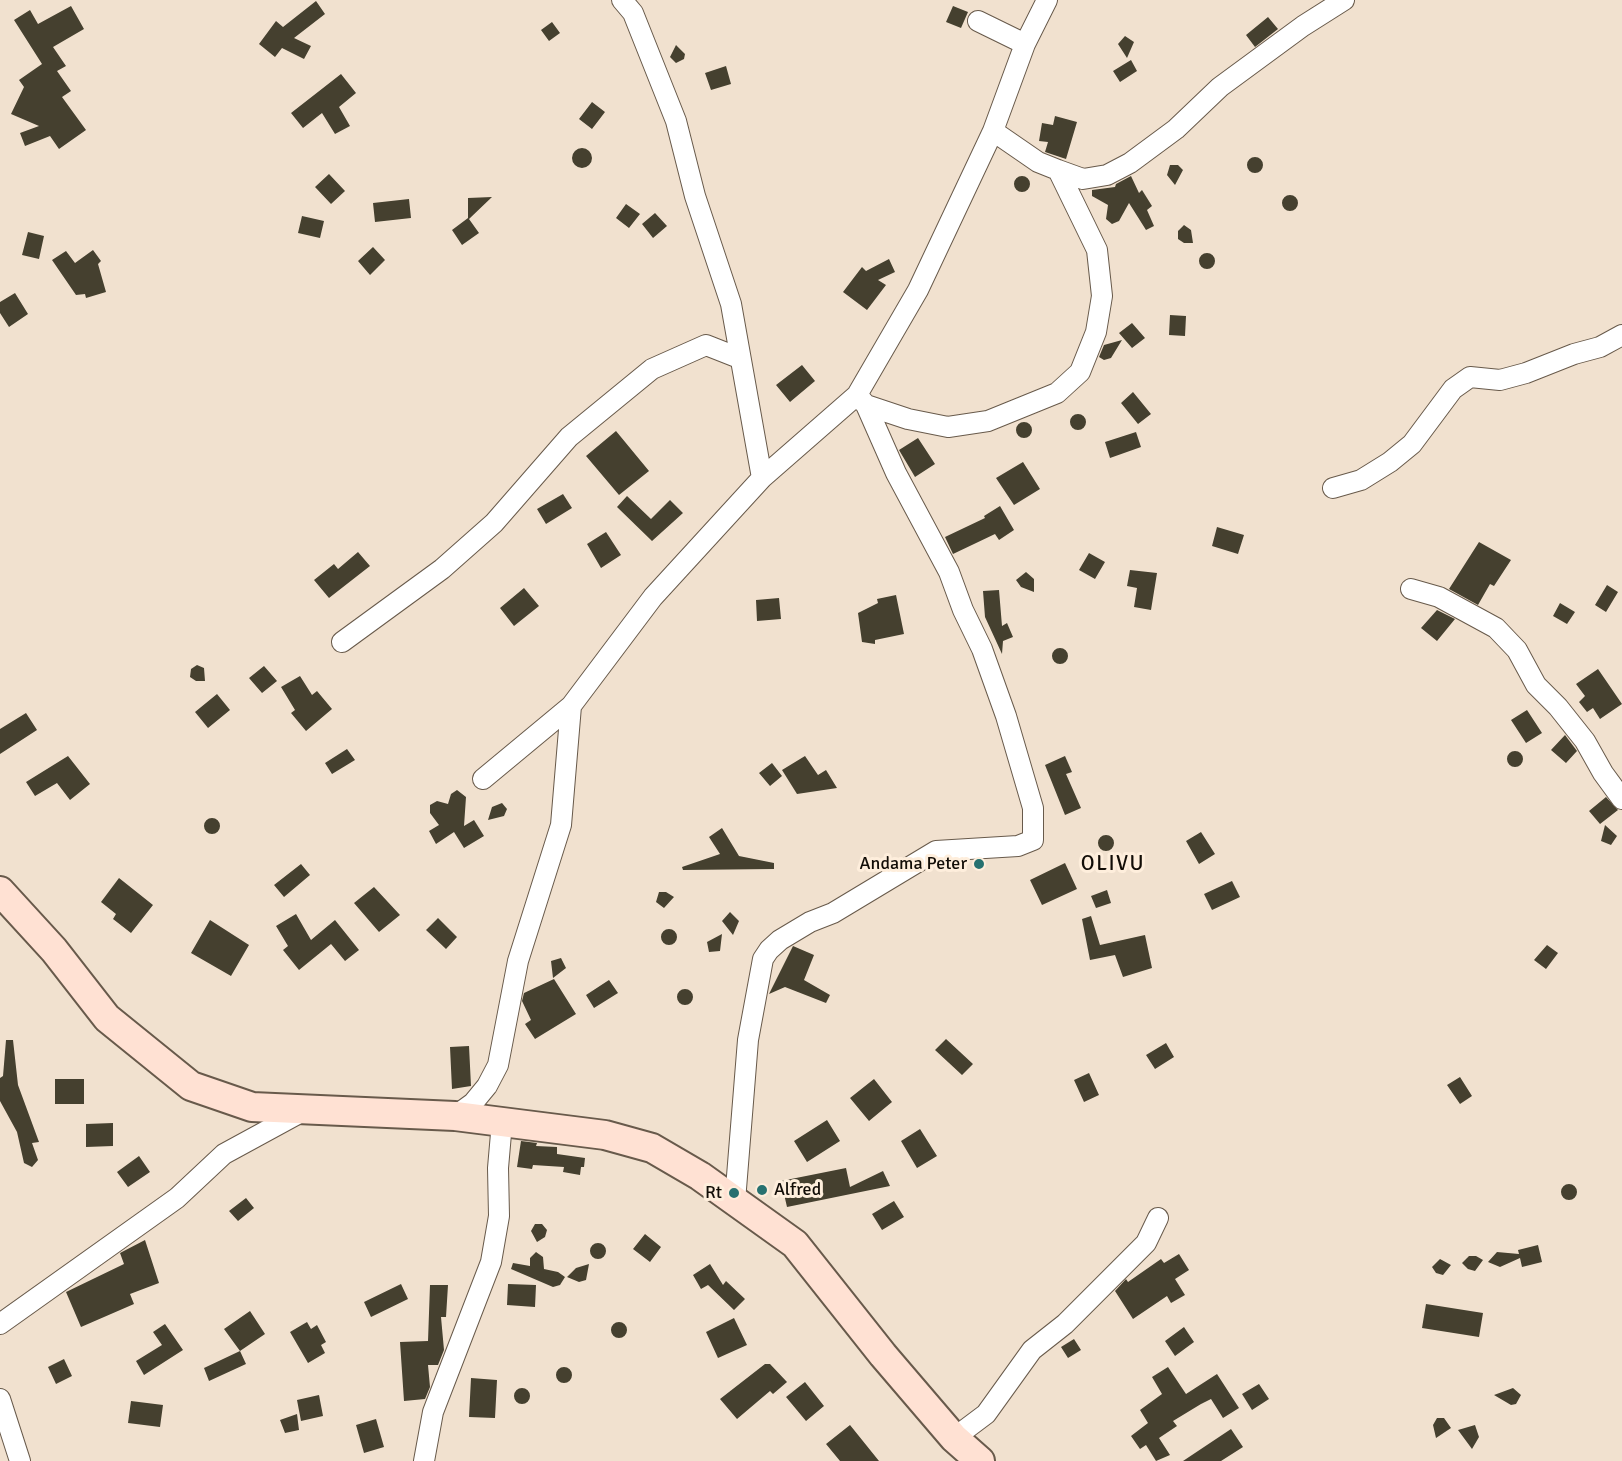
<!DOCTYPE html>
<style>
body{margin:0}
canvas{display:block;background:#f1e1cf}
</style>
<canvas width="1622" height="1461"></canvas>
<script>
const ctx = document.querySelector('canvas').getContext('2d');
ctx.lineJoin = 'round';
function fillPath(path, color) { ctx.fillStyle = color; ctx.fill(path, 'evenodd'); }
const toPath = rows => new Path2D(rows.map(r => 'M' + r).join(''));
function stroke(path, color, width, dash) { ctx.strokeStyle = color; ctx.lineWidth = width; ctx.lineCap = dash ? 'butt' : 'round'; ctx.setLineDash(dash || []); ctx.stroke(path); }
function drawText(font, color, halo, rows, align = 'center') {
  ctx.font = font + ' Signika,sans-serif'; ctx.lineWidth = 6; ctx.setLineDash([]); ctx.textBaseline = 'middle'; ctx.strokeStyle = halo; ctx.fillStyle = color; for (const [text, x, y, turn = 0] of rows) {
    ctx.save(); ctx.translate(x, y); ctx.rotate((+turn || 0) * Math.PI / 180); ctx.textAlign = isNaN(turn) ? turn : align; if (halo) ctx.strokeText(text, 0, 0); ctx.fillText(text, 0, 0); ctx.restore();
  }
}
fillPath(toPath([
 [316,1,325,14,294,38,311,46,304,59,282,48,275,57,259,44,276,21,283,27],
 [71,6,84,29,53,47,66,66,57,71,71,91,62,97,86,130,59,149,50,136,25,146,20,133,39,126,11,114,24,87,19,80,42,64,14,20,30,10,38,24],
 [953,6,968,12,961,28,946,22],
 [1268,17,1278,29,1255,47,1246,35],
 [552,22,560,33,549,41,541,30],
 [1125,36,1134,42,1127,58,1118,44],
 [676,45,685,54,684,59,676,63,670,57],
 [1131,60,1137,71,1120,82,1113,71],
 [726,66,731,84,711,90,705,73],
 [341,74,356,93,339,107,350,126,335,134,322,113,303,128,291,113],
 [592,102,605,112,592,129,579,119],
 [1055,116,1077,122,1066,159,1045,152,1048,142,1039,141,1042,123,1053,125],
 '572 158a10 10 0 1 1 20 0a10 10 0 1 1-20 0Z',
 '1247 165a8 8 0 1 1 16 0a8 8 0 1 1-16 0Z',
 [1170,165,1178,165,1183,170,1175,185,1167,175],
 [329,174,345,191,331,204,315,187],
 [1131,176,1139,193,1142,190,1152,206,1147,210,1154,226,1146,230,1129,203,1119,221,1112,224,1106,219,1108,205,1092,196,1092,190,1115,187,1116,184],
 '1014 184a8 8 0 1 1 16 0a8 8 0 1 1-16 0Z',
 '1282 203a8 8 0 1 1 16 0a8 8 0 1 1-16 0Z',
 [492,197,469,219,479,233,462,245,452,230,468,218,468,198],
 [409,199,411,218,375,222,373,203],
 [626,204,640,214,629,228,616,218],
 [655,213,667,226,653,238,642,224],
 [302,216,324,221,320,238,298,233],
 [1184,225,1191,230,1193,243,1184,243,1178,239,1178,231],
 [28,232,44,236,39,259,22,255],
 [373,247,385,260,370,275,358,261],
 [93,250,101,261,98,264,106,292,86,298,85,294,76,295,52,260,66,251,75,263],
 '1199 261a8 8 0 1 1 16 0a8 8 0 1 1-16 0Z',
 [889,259,895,272,878,280,886,285,867,310,843,292,862,267,866,271],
 [15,293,28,314,9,327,0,313,0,302],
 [1170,315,1186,316,1185,336,1169,335],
 [1132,323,1145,338,1132,348,1119,333],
 [1122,340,1111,358,1104,360,1099,357,1104,345],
 [802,365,815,381,790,402,776,385],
 [1133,392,1151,414,1138,424,1121,403],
 '1070 422a8 8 0 1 1 16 0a8 8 0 1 1-16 0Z',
 '1016 430a8 8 0 1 1 16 0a8 8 0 1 1-16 0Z',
 [616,431,649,471,619,495,586,456],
 [1136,432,1141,447,1110,458,1105,442],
 [918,438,935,464,915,477,899,450],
 [1023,462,1040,489,1014,505,996,478],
 [563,494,572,508,546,524,537,509],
 [627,496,651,519,670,500,683,513,652,541,617,507],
 [1000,506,1014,530,999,540,995,534,953,554,945,537,985,518,984,516],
 [1217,527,1244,535,1238,554,1212,546],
 [606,532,621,555,601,568,587,544],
 [1479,542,1511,560,1494,586,1490,584,1478,605,1449,589],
 [358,552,370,566,329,598,314,580,334,564,338,569],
 [1089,553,1105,562,1095,579,1079,570],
 [1130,570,1157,573,1151,610,1134,607,1137,588,1127,586],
 [1026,572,1034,579,1034,592,1021,587,1016,580],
 [1607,585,1618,592,1606,612,1595,605],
 [524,588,539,606,514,626,500,608],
 [999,590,1002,626,1007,623,1013,637,1003,641,1002,654,985,617,983,591],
 [896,595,904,634,875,640,875,644,862,642,858,613,878,603,877,599],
 [779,598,781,619,757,621,756,600],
 [1560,603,1575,612,1567,624,1553,616],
 [1437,610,1455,619,1437,641,1421,628],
 '1052 656a8 8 0 1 1 16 0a8 8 0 1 1-16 0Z',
 [197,665,204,668,205,681,196,681,190,677,191,669],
 [264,666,277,681,262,693,249,678],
 [1598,669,1622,704,1600,719,1593,708,1587,712,1579,702,1585,696,1576,684],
 [300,676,312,695,317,691,332,709,306,731,291,713,295,710,281,687],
 [217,694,230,710,208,728,195,712],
 [1527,710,1542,733,1526,743,1511,720],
 [26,713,37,730,0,754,0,729],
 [1565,735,1577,751,1566,763,1551,750],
 [347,749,355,760,332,774,325,763],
 '1507 759a8 8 0 1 1 16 0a8 8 0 1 1-16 0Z',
 [68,756,90,784,70,800,57,783,35,796,26,782],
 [805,756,818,775,826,770,837,788,797,794,782,770],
 [1065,756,1072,772,1066,774,1081,808,1065,815,1045,765],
 [772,763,782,776,770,786,759,773],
 [457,790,466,797,464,826,474,820,484,836,464,848,454,832,436,844,429,831,439,825,430,813,430,805,437,801,448,804,451,794],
 [1606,797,1618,810,1600,824,1589,811],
 [502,803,507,809,504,816,488,820,492,807],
 '204 826a8 8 0 1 1 16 0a8 8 0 1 1-16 0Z',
 [1605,825,1617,836,1611,845,1601,841],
 [722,828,739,856,774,863,774,869,683,870,682,867,720,854,709,837],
 [1201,832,1215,854,1199,864,1186,841],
 '1098 843a8 8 0 1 1 16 0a8 8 0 1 1-16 0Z',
 [1065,863,1077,889,1042,905,1030,880],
 [301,864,310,875,284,897,274,885],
 [119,878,153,905,131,933,113,919,116,914,101,902],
 [1232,881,1240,897,1212,910,1204,894],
 [374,887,400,915,379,932,354,903],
 [1107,890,1111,903,1096,908,1091,896],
 [659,892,666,892,674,897,664,908,656,902],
 [730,912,739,921,733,935,722,921],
 [296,914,311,940,335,920,359,950,345,961,331,944,299,970,283,950,288,946,276,926],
 [1091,916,1100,945,1145,935,1152,968,1123,977,1115,955,1090,960,1082,919],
 [438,918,457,937,446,949,426,930],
 [210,920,249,945,231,976,191,953],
 '661 937a8 8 0 1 1 16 0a8 8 0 1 1-16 0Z',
 [722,934,720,951,709,952,707,942],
 [1547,945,1558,953,1546,969,1534,960],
 [793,946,814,955,804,980,830,995,826,1003,785,987,769,994],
 [561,958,566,968,553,978,551,961],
 [554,979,576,1014,535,1039,525,1024,531,1020,522,1001,524,993],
 [609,980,618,993,594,1008,586,995],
 '677 997a8 8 0 1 1 16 0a8 8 0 1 1-16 0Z',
 [946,1039,973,1064,962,1075,935,1050],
 [6,1040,13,1040,18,1085,39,1142,32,1143,38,1160,32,1167,24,1163,17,1132,0,1101,0,1078,3,1076],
 [1166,1043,1174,1057,1155,1069,1146,1055],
 [469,1046,471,1086,452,1089,450,1047],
 [1089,1073,1099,1095,1084,1102,1074,1080],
 [1460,1077,1472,1096,1460,1104,1447,1085],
 [55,1079,84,1079,84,1104,55,1104],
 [874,1079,892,1102,869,1121,850,1098],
 [827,1120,840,1141,807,1162,794,1141],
 [113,1123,113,1146,86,1147,86,1124],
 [920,1129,937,1156,917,1168,901,1141],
 [521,1141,537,1143,536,1146,557,1147,557,1154,585,1158,584,1167,581,1167,580,1175,563,1172,564,1167,533,1165,532,1169,517,1167],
 [139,1156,150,1172,128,1187,117,1172],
 [846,1168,850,1187,883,1171,890,1186,787,1207,781,1181],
 '1561 1192a8 8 0 1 1 16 0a8 8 0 1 1-16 0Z',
 [246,1198,254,1208,238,1221,229,1211],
 [894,1201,904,1217,882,1230,872,1214],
 [535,1224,542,1224,547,1230,545,1237,537,1242,531,1231],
 [645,1234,661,1247,650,1262,633,1249],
 [145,1240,159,1283,130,1294,134,1304,81,1327,66,1292,124,1264,120,1253],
 '590 1251a8 8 0 1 1 16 0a8 8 0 1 1-16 0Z',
 [1538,1245,1542,1262,1522,1267,1520,1258,1500,1267,1488,1262,1497,1252,1519,1254,1518,1250],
 [536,1252,543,1257,544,1269,558,1272,565,1277,560,1285,553,1287,511,1269,513,1263,530,1266,530,1258],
 [1179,1254,1189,1270,1175,1279,1185,1295,1171,1303,1167,1296,1133,1319,1115,1291,1126,1279,1128,1282,1161,1259,1164,1263],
 [1469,1256,1476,1256,1483,1260,1475,1271,1468,1269,1462,1263],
 [1440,1259,1451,1265,1443,1275,1436,1273,1432,1267],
 [589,1264,586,1280,579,1282,567,1277,576,1268],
 [710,1264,723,1285,726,1281,745,1299,734,1310,708,1285,701,1289,693,1275],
 [401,1284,408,1299,371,1317,364,1302],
 [508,1284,536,1285,535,1307,507,1305],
 [430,1285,448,1285,446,1317,441,1317,444,1350,438,1365,428,1365,430,1387,425,1399,404,1401,400,1342,428,1341],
 [1426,1304,1483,1313,1479,1337,1422,1328],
 [250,1311,265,1334,240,1351,224,1329],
 [734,1318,747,1345,718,1358,706,1332],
 [307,1322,311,1329,317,1325,326,1342,321,1345,325,1353,308,1363,290,1332],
 '611 1330a8 8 0 1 1 16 0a8 8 0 1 1-16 0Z',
 [165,1324,183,1350,144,1375,136,1361,162,1345,153,1332],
 [1184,1327,1194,1342,1175,1356,1165,1341],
 [1074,1339,1081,1350,1068,1358,1061,1347],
 [240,1351,246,1364,209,1381,204,1368],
 [64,1359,72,1376,56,1384,48,1367],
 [765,1364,770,1364,787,1382,773,1394,770,1391,737,1419,720,1399],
 [1168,1367,1186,1394,1217,1374,1239,1408,1223,1418,1211,1399,1201,1404,1173,1421,1177,1426,1159,1438,1170,1455,1156,1461,1146,1445,1140,1449,1131,1436,1148,1423,1140,1410,1162,1394,1152,1377],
 '556 1375a8 8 0 1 1 16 0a8 8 0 1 1-16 0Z',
 [471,1378,497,1380,495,1418,469,1417],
 [805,1382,824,1406,806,1421,786,1397],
 [1259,1384,1269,1399,1252,1410,1242,1394],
 '514 1396a8 8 0 1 1 16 0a8 8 0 1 1-16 0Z',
 [1513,1388,1521,1395,1516,1404,1511,1405,1494,1395],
 [319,1395,323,1416,301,1421,297,1400],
 [131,1401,163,1405,160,1427,128,1423],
 [297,1414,299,1430,285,1433,280,1420],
 [1437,1418,1444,1418,1451,1428,1436,1438,1433,1425],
 [376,1419,384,1447,364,1453,356,1425],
 [850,1425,879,1461,840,1461,826,1444],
 [1475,1425,1479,1437,1472,1449,1458,1430],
 [1231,1429,1243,1447,1221,1461,1183,1461]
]), '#45402f');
const street = toPath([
 [622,0,633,13,676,121,695,196,731,304,762,478],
 [978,21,1025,44],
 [993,131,1038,162,1058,170,1083,179,1107,175,1130,163,1176,129,1220,87,1303,26,1344,0],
 [866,405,908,419,948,427,988,421,1057,393,1080,372,1096,332,1102,296,1097,250,1058,170],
 [1333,488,1361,480,1390,462,1412,444,1453,389,1470,377,1500,380,1526,373,1574,354,1600,347,1622,335],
 [1411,589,1439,597,1496,628,1517,650,1536,685,1558,707,1585,741,1603,773,1622,799],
 [342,642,442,569,494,523,569,437,652,369,706,345,739,358],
 [483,779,571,706,653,597,762,478,857,395,918,290,993,131,1025,44,1047,0],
 [455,1116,473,1103,487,1086,498,1065,518,961,561,825,571,706],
 [735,1201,748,1040,763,959,769,950,780,940,810,922,833,913,936,851,1018,846,1033,840,1033,808,1006,716,982,649,963,610,949,572,896,473,866,405,857,395],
 [0,1324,177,1198,224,1154,303,1111],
 [0,1399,20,1461],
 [954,1438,986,1414,1032,1350,1065,1324,1146,1243,1158,1218],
 [424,1461,433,1412,491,1262,499,1216,498,1168,502,1122]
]);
const secondary = toPath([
 [0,891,54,950,107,1018,191,1086,252,1107,455,1116,605,1135,652,1148,700,1176,795,1244,883,1355,954,1438,980,1461]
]);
stroke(street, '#685a4b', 22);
stroke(secondary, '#685a4b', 32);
stroke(street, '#fff', 20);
stroke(secondary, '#ffe1d3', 28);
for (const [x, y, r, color] of [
 [979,864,6,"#267170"],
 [762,1190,6,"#267170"],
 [734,1193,6,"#267170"]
]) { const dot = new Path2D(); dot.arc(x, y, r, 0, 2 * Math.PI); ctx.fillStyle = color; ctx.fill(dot); stroke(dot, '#feeedc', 2); }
drawText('18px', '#120d07', '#feeedc', [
 ["Andama Peter",967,864],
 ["Alfred",774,1190,"left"],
 ["Rt",722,1193]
], 'right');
ctx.letterSpacing = '1.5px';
drawText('21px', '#120d07', '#feeedc', [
 ["OLIVU",1113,864]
]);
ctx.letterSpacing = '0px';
</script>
